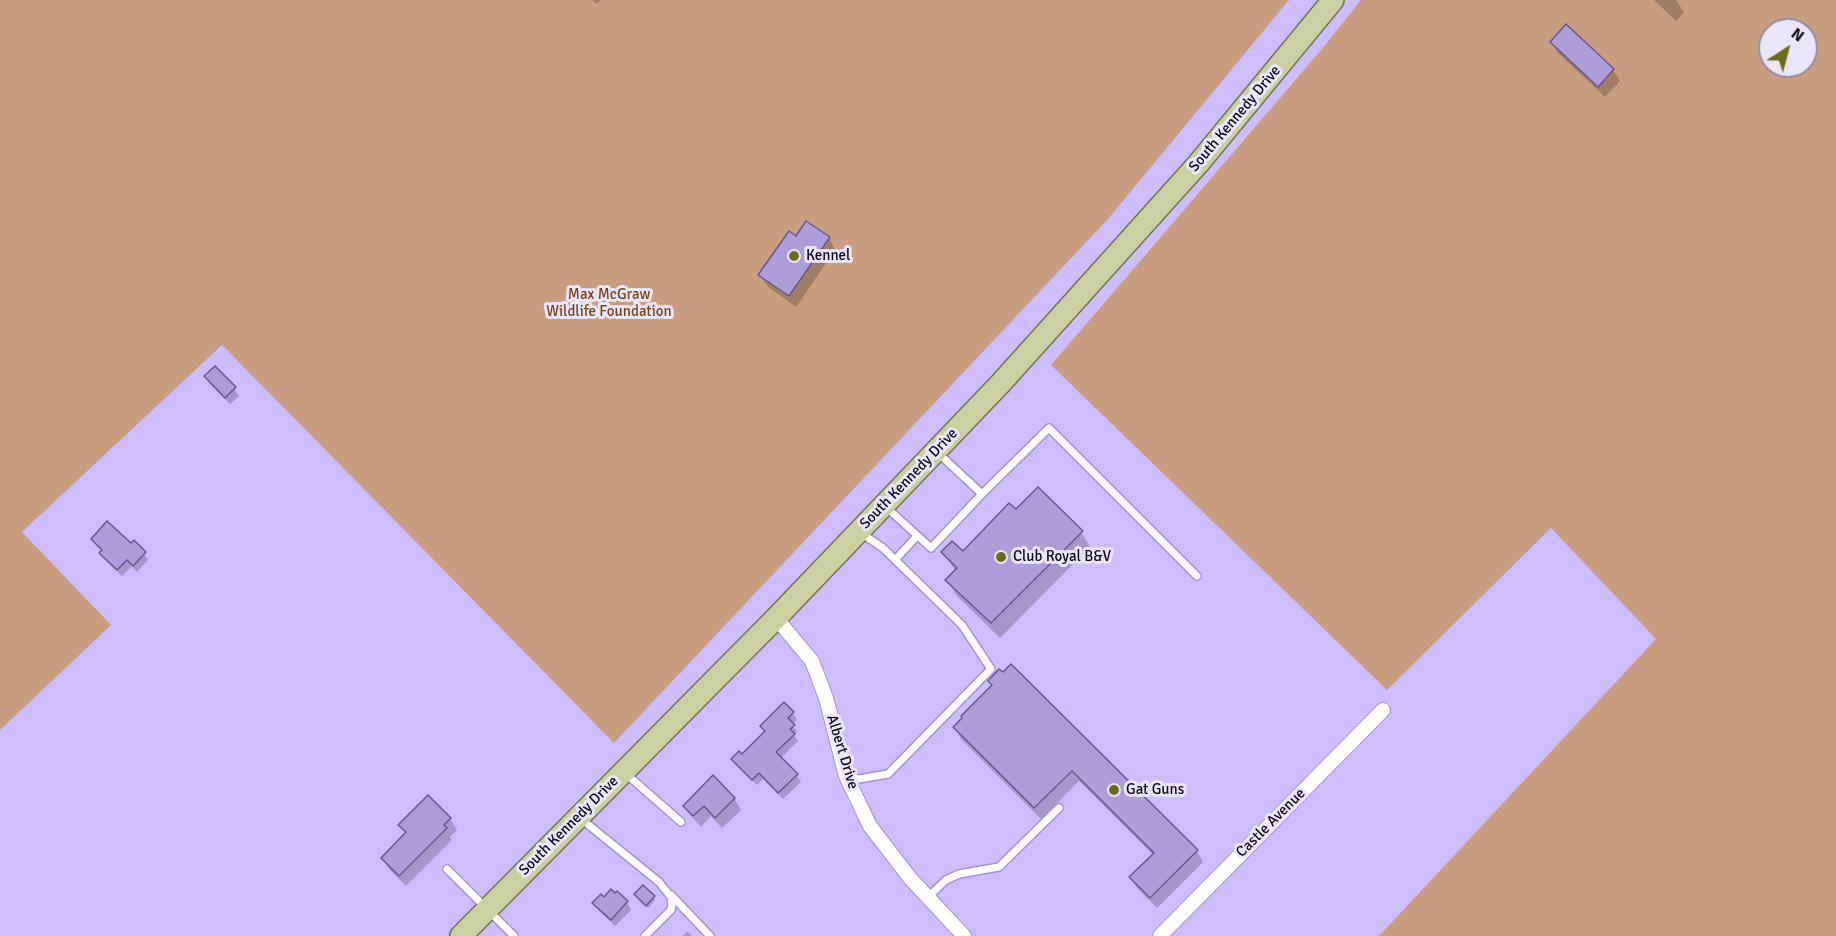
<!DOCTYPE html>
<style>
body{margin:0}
#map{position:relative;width:1836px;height:936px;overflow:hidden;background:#cdbdfe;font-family:Signika,sans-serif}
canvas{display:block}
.north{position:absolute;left:1758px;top:18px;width:60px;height:60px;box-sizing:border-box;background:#eae6fa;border:2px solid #928da2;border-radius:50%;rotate:36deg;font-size:16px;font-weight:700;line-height:24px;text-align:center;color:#0f081e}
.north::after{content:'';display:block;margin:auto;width:21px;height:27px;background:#666f17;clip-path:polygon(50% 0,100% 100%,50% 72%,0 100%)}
</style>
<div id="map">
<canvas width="1836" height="936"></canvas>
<div class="north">N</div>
</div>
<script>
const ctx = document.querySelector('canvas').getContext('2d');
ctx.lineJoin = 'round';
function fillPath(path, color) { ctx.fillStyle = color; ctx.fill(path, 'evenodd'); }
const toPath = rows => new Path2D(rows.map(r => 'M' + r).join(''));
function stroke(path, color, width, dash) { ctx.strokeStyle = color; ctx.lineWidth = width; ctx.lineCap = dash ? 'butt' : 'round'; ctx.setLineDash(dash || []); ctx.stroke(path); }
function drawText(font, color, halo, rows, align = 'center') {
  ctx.font = font + ' Signika,sans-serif'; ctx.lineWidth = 6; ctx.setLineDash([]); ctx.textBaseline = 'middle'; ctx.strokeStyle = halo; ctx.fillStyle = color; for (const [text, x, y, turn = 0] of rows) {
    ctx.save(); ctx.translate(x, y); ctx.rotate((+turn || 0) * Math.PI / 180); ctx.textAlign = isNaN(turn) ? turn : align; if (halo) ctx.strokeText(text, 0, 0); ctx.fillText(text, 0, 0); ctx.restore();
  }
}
fillPath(toPath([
 [0,0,1289,0,1108,219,614,743,222,345,22,532,111,625,0,730],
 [1361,0,1836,0,1836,936,1379,936,1656,639,1551,528,1387,690,1051,365,1322,49],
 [1770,30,1806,30,1806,66,1770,66]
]), '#c99d80');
fillPath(toPath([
 [592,0,601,0,597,4],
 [1654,0,1676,0,1684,12,1676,21],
 [1566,26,1613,70,1620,81,1605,97,1558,53,1552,42],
 [796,238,829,238,835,250,796,307,767,286,760,275],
 [206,377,234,388,239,396,230,404,210,384],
 [1016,511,1081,532,1090,547,1000,638,956,595,947,580,956,572,943,552,963,553],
 [93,539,144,553,148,560,137,572,132,566,122,576,105,560,101,553,103,552],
 [989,681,1197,851,1203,862,1157,908,1138,889,1131,878,1153,855,1079,781,1041,819,961,739,955,728,993,686],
 [793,713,797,720,792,724,797,732,794,735,798,741,780,759,797,775,801,782,783,799,763,779,757,785,737,766,733,759,742,756,765,733,761,726],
 [734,798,741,810,722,828,711,816,701,827,692,817,685,806],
 [450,819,457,830,450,837,452,840,406,886,389,869,382,858,406,834,400,825],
 [617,893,627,902,631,910,615,926,598,910,594,903],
 [638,897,654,897,655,900,648,908],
 [687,931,692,936,683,936]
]), '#0003');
const building = toPath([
 [1566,24,1614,69,1598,87,1550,42,1566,24],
 [806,221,830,237,789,296,758,275,789,231,796,236,806,221],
 [215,366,236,387,225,398,204,376,215,366],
 [1038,487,1083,531,991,623,945,580,957,568,941,552,952,541,963,551,1009,503,1016,509,1038,487],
 [107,521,131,543,134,540,146,552,133,566,127,560,117,570,99,553,102,550,91,539,107,521],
 [1011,664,1198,850,1150,898,1129,877,1154,853,1072,771,1034,808,953,727,962,718,961,716,992,685,988,681,999,669,1003,672,1011,664],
 [784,702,794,712,788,718,795,725,790,729,795,734,776,752,798,774,778,793,759,773,752,780,731,759,739,751,742,754,765,731,760,726,784,702],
 [713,775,735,798,715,818,704,806,693,816,683,806,713,775],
 [428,795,451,818,444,825,447,828,399,876,381,858,406,832,398,825,428,795],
 [643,885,655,896,646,906,634,894,643,885],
 [611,889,615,893,617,891,628,901,611,920,592,903,601,894,604,897,611,889]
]);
fillPath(building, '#ad9eda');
stroke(building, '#675791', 1.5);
const service = toPath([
 [982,494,1049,428,1197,576],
 [886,507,931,548,982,494,938,453],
 [895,560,917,536],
 [625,773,681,822],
 [846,776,859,779,888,774,991,669,962,625,883,548,861,533],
 [580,818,659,882,671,897,672,905,671,910,645,936],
 [447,869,514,936],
 [671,895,710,936],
 [928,897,946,880,959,874,999,867,1059,808]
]);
const minor = toPath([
 [776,618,812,661,826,698,846,776,870,826,910,878,964,936],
 [1160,936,1383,710]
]);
const primary = toPath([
 [461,936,776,618,1000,384,1198,164,1333,0]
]);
stroke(service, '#a292d0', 10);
stroke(minor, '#a292d0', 16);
stroke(primary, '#71764b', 24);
stroke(service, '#fff', 7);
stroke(minor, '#fff', 14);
stroke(primary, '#cad0a1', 21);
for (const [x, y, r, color] of [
 [794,256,6,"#666f17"],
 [1001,557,6,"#666f17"],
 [1114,790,6,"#666f17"]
]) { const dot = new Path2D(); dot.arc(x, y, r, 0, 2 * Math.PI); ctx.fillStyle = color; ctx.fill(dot); stroke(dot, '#eae6fa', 2); }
drawText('15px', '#0f081e', '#eae6fa', [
 ["South Kennedy Drive",1235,119,-50],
 ["South Kennedy Drive",909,479,-46],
 ["Albert Drive",842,752,73],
 ["Castle Avenue",1271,823,-45],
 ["South Kennedy Drive",569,826,-45]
]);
drawText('15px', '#0f081e', '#eae6fa', [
 ["Kennel",806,256],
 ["Club Royal B&V",1013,557],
 ["Gat Guns",1126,790]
], 'left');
drawText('15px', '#7b4418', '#eae6fa', [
 ["Max McGraw",609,295],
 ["Wildlife Foundation",609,312]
]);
</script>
